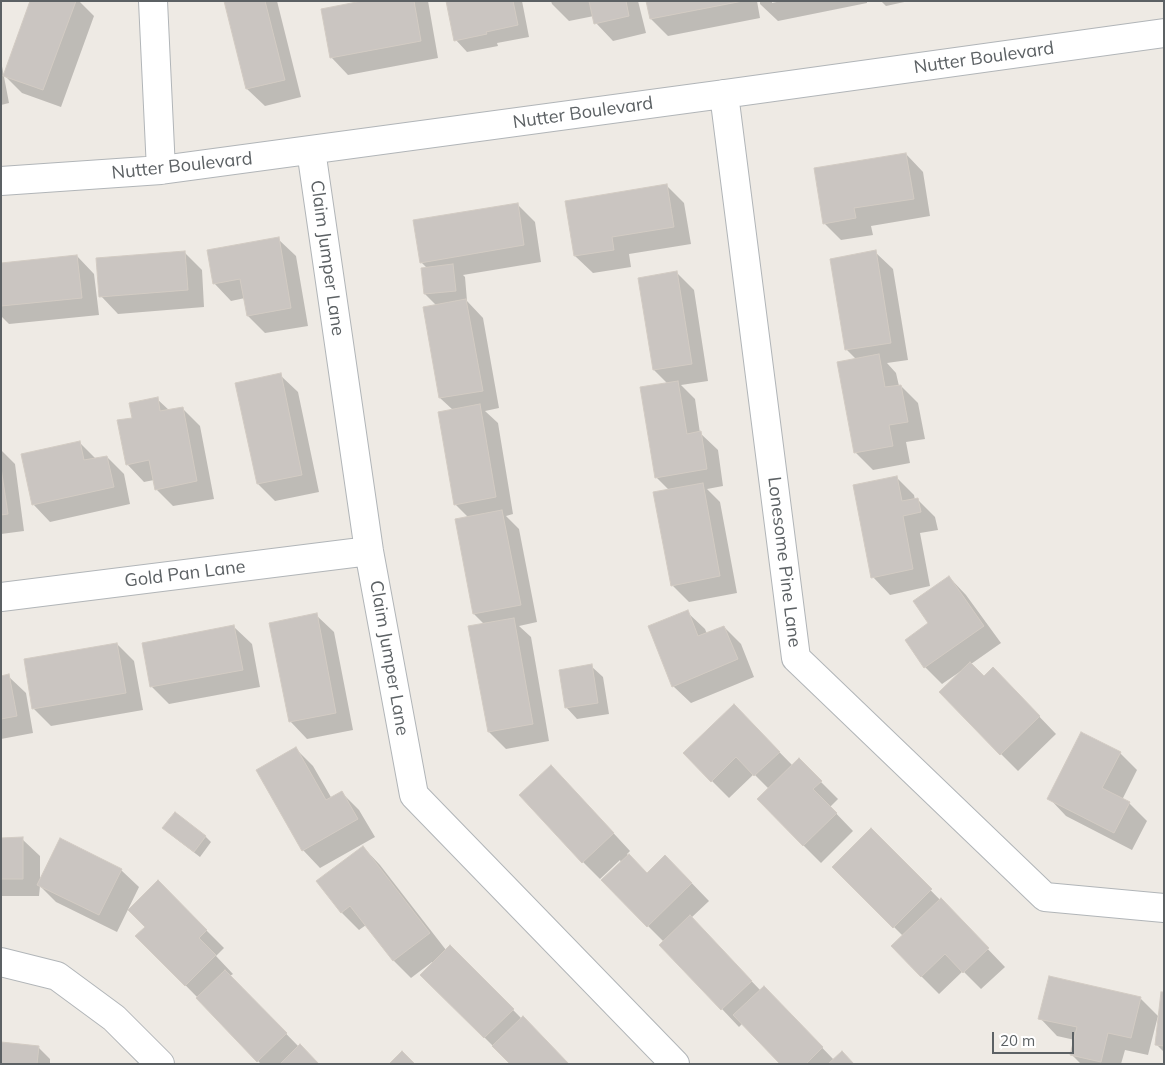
<!DOCTYPE html>
<style>
body{margin:0}
#map{position:relative;width:1165px;height:1065px;overflow:hidden;background:#eeeae4;font-family:Mulish,sans-serif}
canvas{display:block}
.frame{position:absolute;inset:0;border:2px solid #5c6164;pointer-events:none}
.scale{position:absolute;left:992px;top:1032px;width:82px;height:22px;box-sizing:border-box;border:2px solid #5c6164;border-top:0;padding-left:6px;font-size:15px;line-height:18px;white-space:nowrap;color:#5c6164;-webkit-text-stroke:4px #fff;paint-order:stroke}
</style>
<div id="map">
<canvas width="1165" height="1065"></canvas>
<div class="frame"></div>
<div class="scale">20 m</div>
</div>
<script>
const ctx = document.querySelector('canvas').getContext('2d');
ctx.lineJoin = 'round';
function fillPath(path, color) { ctx.fillStyle = color; ctx.fill(path, 'evenodd'); }
const toPath = rows => new Path2D(rows.map(r => 'M' + r).join(''));
function stroke(path, color, width, dash) { ctx.strokeStyle = color; ctx.lineWidth = width; ctx.lineCap = dash ? 'butt' : 'round'; ctx.setLineDash(dash || []); ctx.stroke(path); }
function drawText(font, color, halo, rows, align = 'center') {
  ctx.font = font + ' Mulish,sans-serif'; ctx.lineWidth = 5; ctx.setLineDash([]); ctx.textBaseline = 'middle'; ctx.strokeStyle = halo; ctx.fillStyle = color; for (const [text, x, y, turn = 0] of rows) {
    ctx.save(); ctx.translate(x, y); ctx.rotate((+turn || 0) * Math.PI / 180); ctx.textAlign = isNaN(turn) ? turn : align; if (halo) ctx.strokeText(text, 0, 0); ctx.fillText(text, 0, 0); ctx.restore();
  }
}
fillPath(toPath([
 [32,1,79,1,94,16,61,107,22,93,4,75],
 [225,1,277,1,301,97,265,106,247,89],
 [369,1,428,1,438,58,348,75,331,57],
 [447,1,522,1,529,37,497,43,498,46,467,52,456,40],
 [551,1,638,1,646,33,613,41,596,23,594,16,569,21,552,4],
 [647,1,757,1,760,18,668,36,651,19],
 [760,1,772,1,772,3,781,1,867,1,867,3,778,21,760,4],
 [881,1,909,1,886,6],
 [1,61,9,103,1,105],
 [906,154,923,172,930,216,871,226,873,235,841,240,824,223],
 [667,186,684,203,691,244,629,254,631,267,593,273,575,256],
 [517,204,535,222,541,262,463,275,465,277,467,301,483,318,499,408,485,411,498,423,513,514,506,516,519,529,537,622,519,626,531,637,549,741,506,749,489,732,485,625,474,614,469,518,455,504,453,410,440,398,425,308,437,306,425,294,427,268,421,262],
 [278,239,296,256,308,326,265,333,248,316,245,298,231,301,214,283],
 [184,252,202,270,204,307,118,314,101,296],
 [875,252,893,269,908,360,887,363,896,373,899,386,901,386,918,403,925,439,906,442,910,463,873,470,855,452,856,359,847,350,831,260],
 [77,256,94,274,99,315,9,324,1,316,1,264],
 [677,273,694,290,708,381,681,385,695,399,700,433,718,450,723,486,707,489,720,502,737,593,689,602,672,585,670,491,656,477,668,384,654,370],
 [280,375,298,392,319,492,275,501,258,484],
 [157,399,170,411,183,409,200,426,214,499,173,506,156,489,154,480,144,482,127,464],
 [80,443,96,459,107,457,124,474,130,504,50,522,33,504],
 [1,450,15,464,24,531,1,534],
 [896,477,914,495,915,500,917,499,935,517,938,530,920,533,930,586,890,595,873,577],
 [949,577,966,595,1001,643,971,664,984,677,1010,686,1056,734,1018,771,1001,754,961,671,942,684,925,667,930,623],
 [687,612,705,629,707,634,724,627,741,644,754,677,691,703,673,686],
 [316,615,334,632,353,730,307,739,290,721],
 [234,627,252,644,260,687,169,704,152,687],
 [117,644,134,661,143,710,51,726,33,708],
 [591,666,603,677,609,714,577,719,566,707],
 [8,676,26,693,33,733,1,739,1,677],
 [751,723,793,766,799,760,838,799,830,807,853,831,821,863,803,845,769,789,754,774,729,798,712,781],
 [296,749,313,766,332,799,342,793,359,810,375,837,320,868,303,850],
 [1120,753,1137,770,1122,800,1129,803,1147,821,1132,850,1066,816,1049,798],
 [569,785,630,851,627,854,648,874,683,874,709,901,691,918,761,991,781,1005,834,1060,853,1064,782,1064,743,1023,739,1027,722,1009,664,942,648,926,620,860,600,879,583,862],
 [175,814,206,837,211,842,200,857,170,834,164,828],
 [871,830,958,918,1005,967,981,989,963,971,939,994,921,976,903,936,834,867],
 [1,839,22,839,40,856,40,883,121,870,139,887,117,932,56,902,40,886,39,896,1,896],
 [363,847,380,865,446,950,450,946,522,1019,511,1064,422,975,433,963,432,962,411,978,394,961,366,925,359,930,342,913],
 [158,882,224,948,216,956,233,974,230,976,299,1047,318,1064,261,1064,197,998,198,998,137,936,146,927],
 [1164,994,1164,1052,1157,1045],
 [1140,998,1158,1016,1148,1055,1125,1050,1121,1064,1081,1064,1071,1054,1075,1040,1057,1036,1040,1018],
 [39,1048,50,1059,50,1064,1,1064]
]), '#0003');
const building = toPath([
 [30,1,76,1,43,90,3,76,30,1],
 [224,1,265,1,285,80,246,89,224,1],
 [362,1,414,1,421,41,330,58,321,9,362,1],
 [446,1,513,1,518,25,486,32,487,34,454,41,446,1],
 [589,1,626,1,629,16,594,24,589,1],
 [646,1,743,1,650,19,646,1],
 [906,153,914,199,854,208,856,218,823,224,814,168,906,153],
 [667,184,674,227,612,237,614,250,574,256,565,201,667,184],
 [518,203,524,245,420,263,413,220,518,203],
 [279,237,291,308,247,316,240,279,213,284,207,250,279,237],
 [876,250,891,343,845,350,830,259,876,250],
 [185,251,188,290,99,297,96,258,185,251],
 [77,255,82,298,1,306,1,263,77,255],
 [453,264,456,291,424,294,421,268,453,264],
 [677,271,692,364,653,370,638,278,677,271],
 [466,299,483,391,439,398,423,307,466,299],
 [879,354,885,387,901,385,908,422,889,425,893,446,854,453,837,362,879,354],
 [281,373,302,475,257,484,235,383,281,373],
 [678,381,687,434,701,431,707,469,655,478,640,387,678,381],
 [158,397,160,411,183,407,197,481,155,490,149,460,126,465,117,420,132,418,129,403,158,397],
 [480,404,496,497,454,505,438,412,480,404],
 [80,441,84,460,107,456,114,487,32,505,21,454,80,441],
 [1,468,8,514,1,515,1,468],
 [897,476,902,501,918,498,921,512,903,516,913,569,871,578,853,485,897,476],
 [703,483,720,576,671,586,653,492,703,483],
 [502,510,521,605,473,614,455,519,502,510],
 [949,576,984,626,924,668,905,640,928,623,913,601,949,576],
 [688,610,698,636,724,626,738,659,672,687,648,626,688,610],
 [317,613,336,713,289,722,269,623,317,613],
 [514,618,533,724,488,732,468,626,514,618],
 [234,625,243,670,150,687,142,643,234,625],
 [117,643,126,693,32,709,24,659,117,643],
 [970,662,984,676,993,667,1040,716,1000,755,939,692,970,662],
 [592,664,598,703,565,708,559,670,592,664],
 [9,674,17,716,1,719,1,676,9,674],
 [734,704,780,752,754,776,736,757,711,782,683,753,734,704],
 [1081,732,1121,752,1102,788,1130,802,1114,833,1047,799,1081,732],
 [296,747,326,800,342,791,358,819,302,851,256,770,296,747],
 [799,758,822,781,813,789,837,813,803,846,757,799,799,758],
 [551,765,614,833,582,863,519,795,551,765],
 [175,812,206,836,194,852,162,828,175,812],
 [871,828,932,889,893,928,832,867,871,828],
 [23,837,23,879,1,879,1,838,23,837],
 [60,838,122,869,99,915,37,885,60,838],
 [363,846,430,933,393,961,350,906,341,913,316,881,363,846],
 [629,854,647,873,665,855,692,883,647,927,601,880,629,854],
 [158,880,207,930,199,938,216,955,185,986,135,936,145,927,128,910,158,880],
 [941,898,989,948,963,973,945,954,921,977,891,946,941,898],
 [690,915,752,981,721,1010,659,945,690,915],
 [450,945,514,1009,484,1038,420,975,450,945],
 [225,970,287,1033,257,1062,196,998,225,970],
 [1049,976,1141,997,1131,1038,1108,1033,1101,1062,1070,1055,1077,1027,1038,1019,1049,976],
 [764,986,823,1047,806,1064,780,1064,733,1015,764,986],
 [1161,992,1164,992,1164,1046,1155,1045,1161,992],
 [523,1016,569,1064,510,1064,492,1046,523,1016],
 [1,1042,39,1046,37,1064,1,1064,1,1042],
 [300,1044,319,1064,280,1064,300,1044],
 [402,1051,415,1064,389,1064,402,1051],
 [842,1051,854,1064,828,1064,842,1051]
]);
fillPath(building, '#cac5c1');
stroke(building, '#d2cbc3', 1);
const minor = toPath([
 [153,1,161,170],
 [724,94,796,658,1045,897,1164,908],
 [311,150,369,551,414,795,675,1064],
 [1,181,161,170,724,94,1164,33],
 [1,597,369,551],
 [1,962,57,976,114,1018,160,1064]
]);
stroke(minor, '#b1b5b8', 30);
stroke(minor, '#fff', 28);
drawText('18px', '#5c6164', '#fff', [
 ["Nutter Boulevard",984,58,-8],
 ["Nutter Boulevard",583,113,-8],
 ["Nutter Boulevard",182,166,-6],
 ["Claim Jumper Lane",327,258,82],
 ["Lonesome Pine Lane",784,562,83],
 ["Gold Pan Lane",185,574,-7],
 ["Claim Jumper Lane",389,658,80]
]);
</script>
